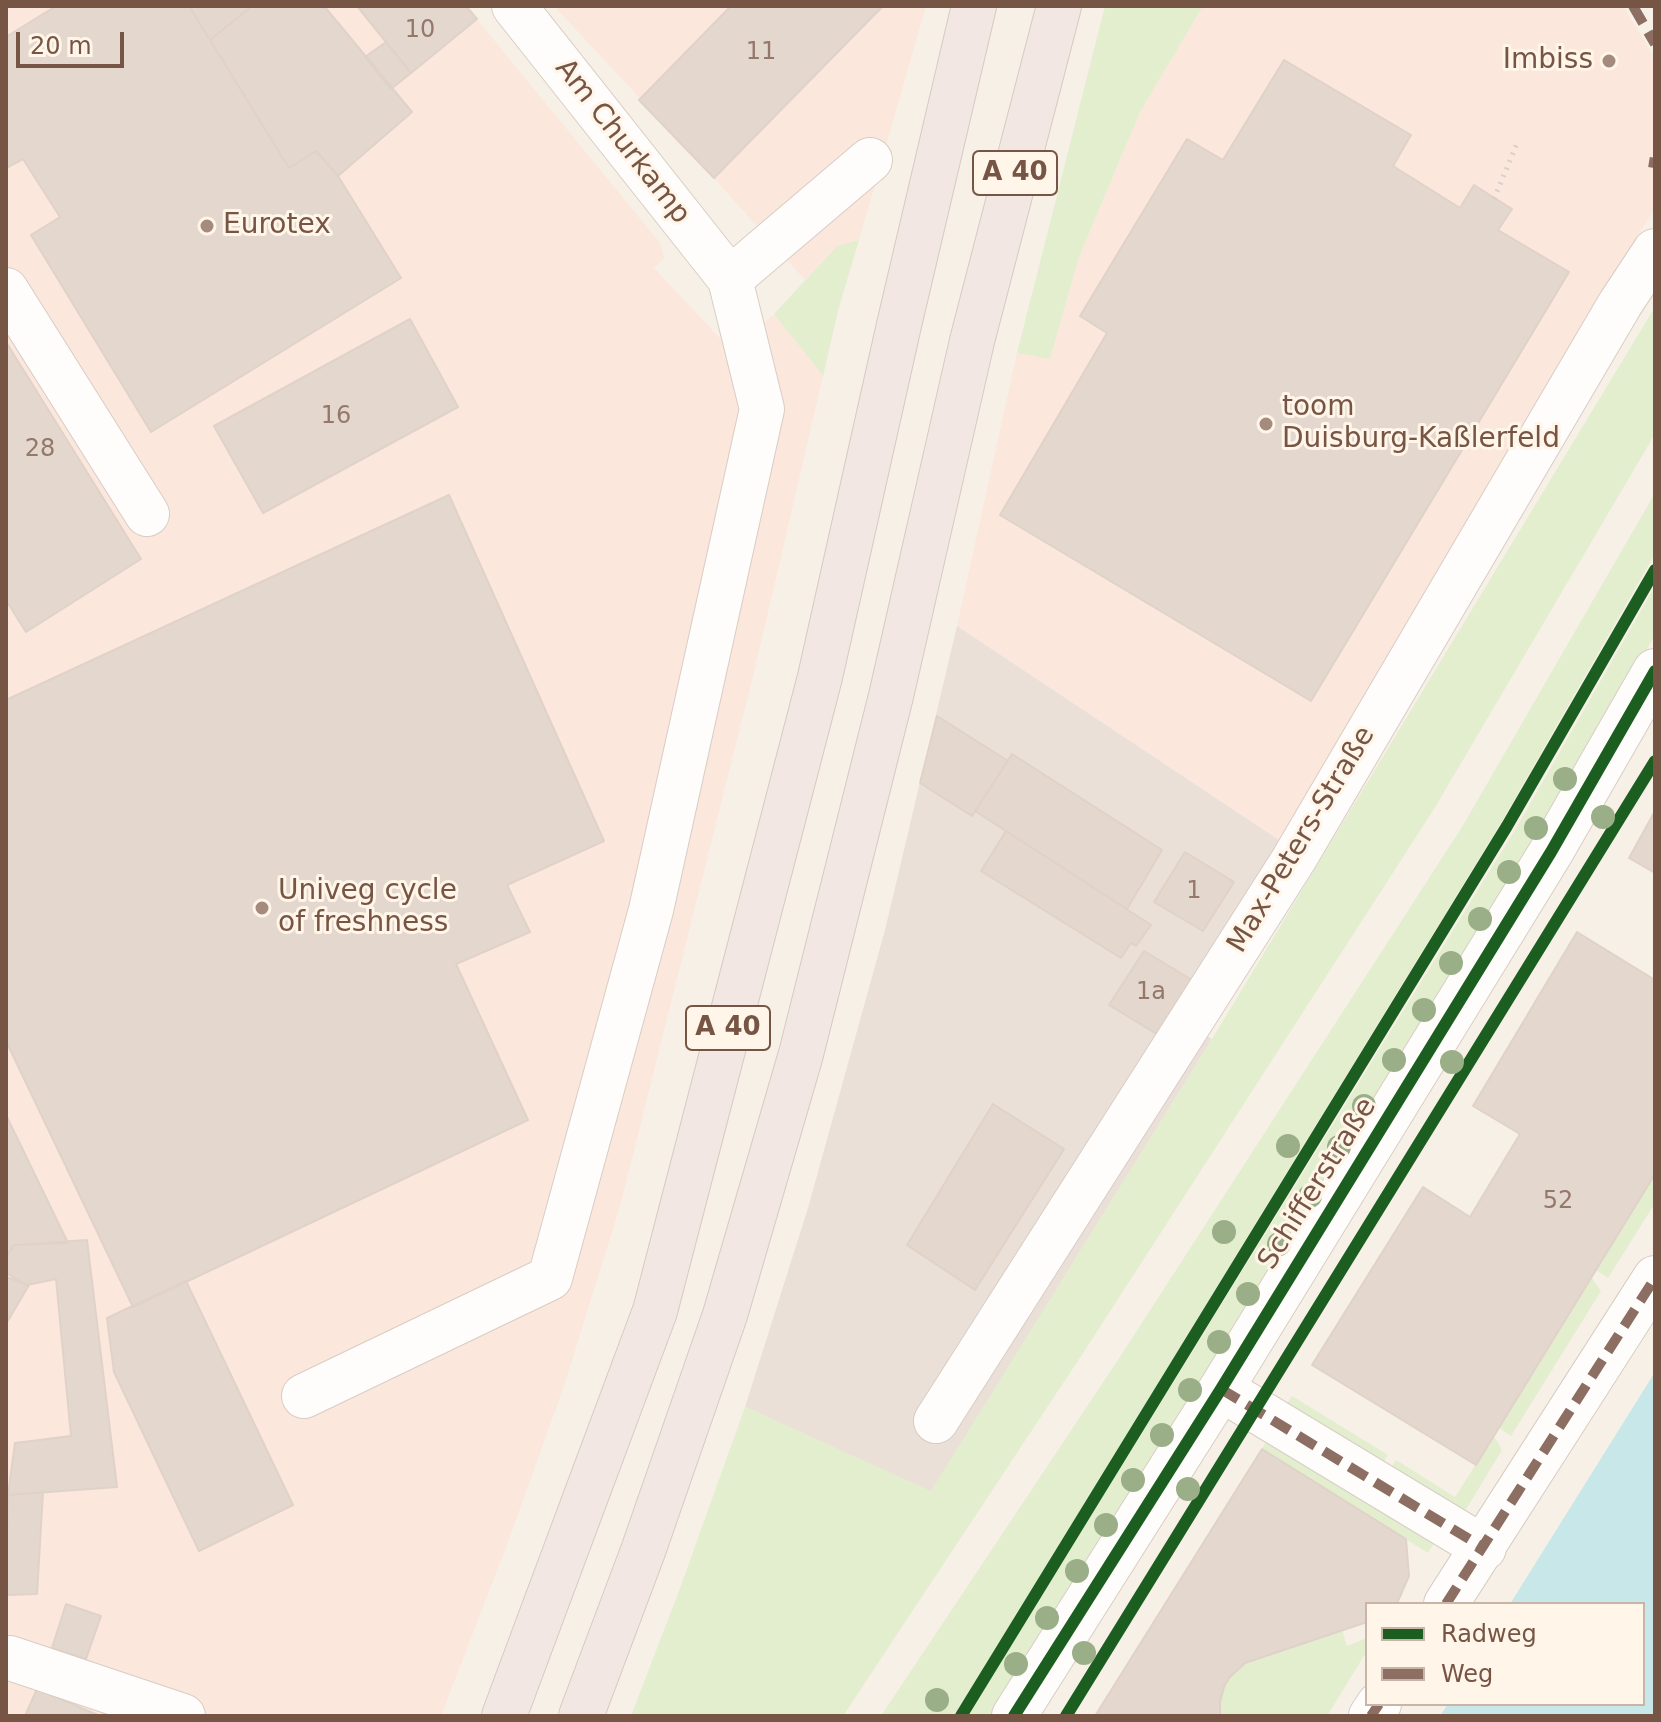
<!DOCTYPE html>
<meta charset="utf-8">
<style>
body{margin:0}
#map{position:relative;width:1661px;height:1722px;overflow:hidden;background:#f7f0e6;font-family:"DejaVu Sans",sans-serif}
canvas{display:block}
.frame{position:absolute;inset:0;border:8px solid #775545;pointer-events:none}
.legend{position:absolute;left:1365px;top:1602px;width:280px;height:104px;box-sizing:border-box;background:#fff5e8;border:2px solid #c9b5a7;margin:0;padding:10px 14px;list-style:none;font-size:24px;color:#775545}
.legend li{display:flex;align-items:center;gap:16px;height:40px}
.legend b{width:40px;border:2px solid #c9b5a7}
.scale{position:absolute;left:16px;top:32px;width:108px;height:36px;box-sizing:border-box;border:4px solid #775545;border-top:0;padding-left:10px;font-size:24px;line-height:28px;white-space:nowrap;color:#775545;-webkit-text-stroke:6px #fff5e8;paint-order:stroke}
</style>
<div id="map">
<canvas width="1661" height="1722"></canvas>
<div class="frame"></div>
<ul class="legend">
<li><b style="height:10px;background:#1b5e20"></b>Radweg</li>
<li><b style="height:10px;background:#8d6e63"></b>Weg</li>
</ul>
<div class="scale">20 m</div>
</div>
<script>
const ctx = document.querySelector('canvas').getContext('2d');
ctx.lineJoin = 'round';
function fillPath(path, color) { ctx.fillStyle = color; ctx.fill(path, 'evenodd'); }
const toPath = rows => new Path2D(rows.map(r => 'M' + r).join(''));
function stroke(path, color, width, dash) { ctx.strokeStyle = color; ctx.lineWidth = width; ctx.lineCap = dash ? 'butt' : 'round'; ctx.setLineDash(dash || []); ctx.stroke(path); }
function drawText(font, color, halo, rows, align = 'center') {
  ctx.font = font + ' "DejaVu Sans",sans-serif'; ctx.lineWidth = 6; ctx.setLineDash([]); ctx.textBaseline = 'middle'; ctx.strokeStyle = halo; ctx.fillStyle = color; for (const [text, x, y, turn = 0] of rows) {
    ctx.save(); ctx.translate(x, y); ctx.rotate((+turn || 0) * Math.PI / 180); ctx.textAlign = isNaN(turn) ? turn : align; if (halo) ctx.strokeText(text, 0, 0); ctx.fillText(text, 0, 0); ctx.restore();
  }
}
fillPath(toPath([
 [6,6,466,6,660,243,664,258,654,268,732,351,774,314,823,376,756,664,621,1203,564,1386,508,1542,441,1716,6,1716],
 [554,6,926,6,859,240,837,246,805,280,714,178],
 [1203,6,1623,6,1655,58,1655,207,1282,842,957,626,1017,353,1050,359,1079,257,1140,112]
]), '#fbe7dc');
fillPath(toPath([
 [957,626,1282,842,1183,1022,1212,1039,931,1492,745,1407,808,1208,885,930]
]), '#eae0d7');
fillPath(toPath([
 [1105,6,1203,6,1140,112,1079,257,1050,359,1017,353],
 [859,240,839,307,823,376,774,314,837,246],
 [1655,307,1655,434,1434,809,1089,1344,843,1716,631,1716,679,1591,745,1407,931,1491,1212,1039],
 [1655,493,1655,554,1502,821,954,1716,881,1716,1118,1360,1462,827],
 [1655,586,1655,635,1535,843,994,1716,967,1716,1515,830],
 [1655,1174,1655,1203,1608,1278,1596,1270],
 [1592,1278,1601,1291,1511,1436,1499,1428],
 [1292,1396,1388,1455,1376,1474,1280,1415],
 [1273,1426,1442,1531,1428,1553,1262,1449],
 [1494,1436,1502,1450,1456,1526,1384,1479,1396,1460,1455,1497],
 [1342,1630,1347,1646,1367,1638,1367,1651,1327,1716,1220,1716,1220,1702,1224,1687,1229,1678,1245,1663]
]), '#e3eecf');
fillPath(toPath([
 [1655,1372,1655,1716,1440,1716,1448,1704,1643,1704,1643,1604,1510,1604]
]), '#c7e7e8');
const building = toPath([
 [56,6,189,6,289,168,316,151,338,176,401,278,151,432,31,235,60,217,23,159,6,168,6,37,56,6],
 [189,6,252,6,210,40,189,6],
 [252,6,324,6,412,112,338,176,316,151,289,168,210,40,252,6],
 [357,6,466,6,477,19,411,73,357,6],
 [731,6,883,6,714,178,639,100,731,6],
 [386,42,411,73,391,89,365,57,386,42],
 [1284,60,1411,135,1393,166,1460,208,1474,185,1512,209,1498,230,1569,272,1311,701,1000,515,1107,333,1080,316,1187,139,1223,160,1284,60],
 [410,319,458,407,263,513,214,426,410,319],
 [6,342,141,559,26,632,6,600,6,342],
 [449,495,604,841,507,885,530,932,456,964,528,1120,133,1307,6,1041,6,700,449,495],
 [937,716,1008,761,972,816,920,783,937,716],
 [1012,754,1162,850,1127,909,975,811,1012,754],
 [1655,811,1655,873,1629,858,1655,811],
 [1006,831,1151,925,1136,946,1131,943,1121,958,981,871,1006,831],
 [1185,852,1234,882,1203,931,1154,902,1185,852],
 [1577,932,1655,980,1655,1174,1476,1465,1312,1365,1423,1187,1470,1217,1520,1134,1473,1106,1577,932],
 [1144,951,1192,980,1170,1042,1109,1005,1144,951],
 [993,1104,1064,1149,975,1290,907,1245,993,1104],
 [6,1115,68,1243,14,1245,6,1258,6,1115],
 [87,1240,117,1487,8,1495,15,1443,71,1436,56,1279,27,1285,6,1273,6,1258,14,1245,87,1240],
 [6,1277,29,1285,6,1324,6,1277],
 [186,1281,293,1505,199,1551,114,1372,107,1318,186,1281],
 [1262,1449,1406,1539,1409,1576,1398,1601,1395,1604,1367,1604,1367,1622,1245,1663,1229,1678,1224,1687,1220,1702,1220,1716,1095,1716,1262,1449],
 [43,1492,37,1594,6,1595,8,1495,43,1492],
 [66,1604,101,1616,86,1659,52,1648,66,1604],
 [37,1689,100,1716,25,1716,37,1689]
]);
fillPath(building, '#e4d8ce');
stroke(building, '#e0d2c8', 2);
const minor = toPath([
 [730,279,870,160],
 [6,290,147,514],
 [1221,1389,1484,1548],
 [304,1396,550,1278,651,910,762,409,730,279,514,6],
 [936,1421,1294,859,1620,304,1655,251],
 [1446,1604,1655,1278],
 [10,1658,183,1716],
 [1014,1716,1221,1389,1551,852,1655,671],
 [1371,1716,1379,1704]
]);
const highway = toPath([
 [504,1716,655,1311,820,677,899,325,974,6],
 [581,1716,643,1551,725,1315,801,1054,891,696,972,341,1059,6]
]);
stroke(minor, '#d8cdc5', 46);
stroke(highway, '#d6cac3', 46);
stroke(toPath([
 [1494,199,1518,141],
 [1623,813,1655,761]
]), '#dad0cb', 5, [2, 6]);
stroke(minor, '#fefdfb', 44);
stroke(highway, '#f2e7e2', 44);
stroke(toPath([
 [1633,6,1655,44],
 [1649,162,1655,163],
 [1221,1389,1484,1548],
 [1446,1604,1655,1278],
 [1371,1716,1379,1704]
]), '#8d6e63', 10, [20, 10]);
stroke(toPath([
 [961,1716,1507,826,1655,570],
 [1014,1716,1221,1389,1551,852,1655,671],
 [1066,1716,1655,761]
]), '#1b5e20', 12);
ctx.fillStyle = '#9aae87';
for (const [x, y] of [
 [1565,779],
 [1603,817],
 [1536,828],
 [1509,872],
 [1480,919],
 [1451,963],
 [1424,1010],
 [1394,1060],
 [1452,1062],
 [1364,1106],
 [1288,1146],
 [1339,1147],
 [1310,1196],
 [1224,1232],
 [1279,1244],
 [1248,1294],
 [1219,1342],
 [1190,1390],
 [1162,1435],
 [1133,1480],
 [1188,1489],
 [1106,1525],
 [1077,1571],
 [1047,1618],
 [1084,1653],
 [1016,1664],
 [937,1700]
]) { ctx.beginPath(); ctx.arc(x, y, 12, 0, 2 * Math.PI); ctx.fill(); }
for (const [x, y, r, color] of [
 [1609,61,8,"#a48b7d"],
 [207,226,8,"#a48b7d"],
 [1266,424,8,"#a48b7d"],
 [262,908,8,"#a48b7d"]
]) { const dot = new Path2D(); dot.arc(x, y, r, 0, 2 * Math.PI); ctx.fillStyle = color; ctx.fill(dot); stroke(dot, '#fff5e8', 3); }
drawText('24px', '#94786a', null, [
 ["10",420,31],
 ["11",761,53],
 ["16",336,417],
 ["28",40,450],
 ["1",1194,892],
 ["1a",1151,993],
 ["52",1558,1202]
]);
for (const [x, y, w] of [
 [1015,173,84],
 [728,1028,84]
]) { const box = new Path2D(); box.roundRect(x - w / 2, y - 22, w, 44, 6); ctx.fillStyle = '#fff5e8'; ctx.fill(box); stroke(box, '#775545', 2); }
drawText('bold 26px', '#775545', null, [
 ["A 40",1015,173],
 ["A 40",728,1028]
]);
drawText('28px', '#775545', '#fff5e8', [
 ["Imbiss",1593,61,"right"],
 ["Eurotex",223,226],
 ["toom",1282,408],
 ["Duisburg-Kaßlerfeld",1282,440],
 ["Univeg cycle",278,892],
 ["of freshness",278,924]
], 'left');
drawText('28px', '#775545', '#fff5e8', [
 ["Am Churkamp",622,142,52],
 ["Max-Peters-Straße",1302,840,-59],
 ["Schifferstraße",1318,1184,-58]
]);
</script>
